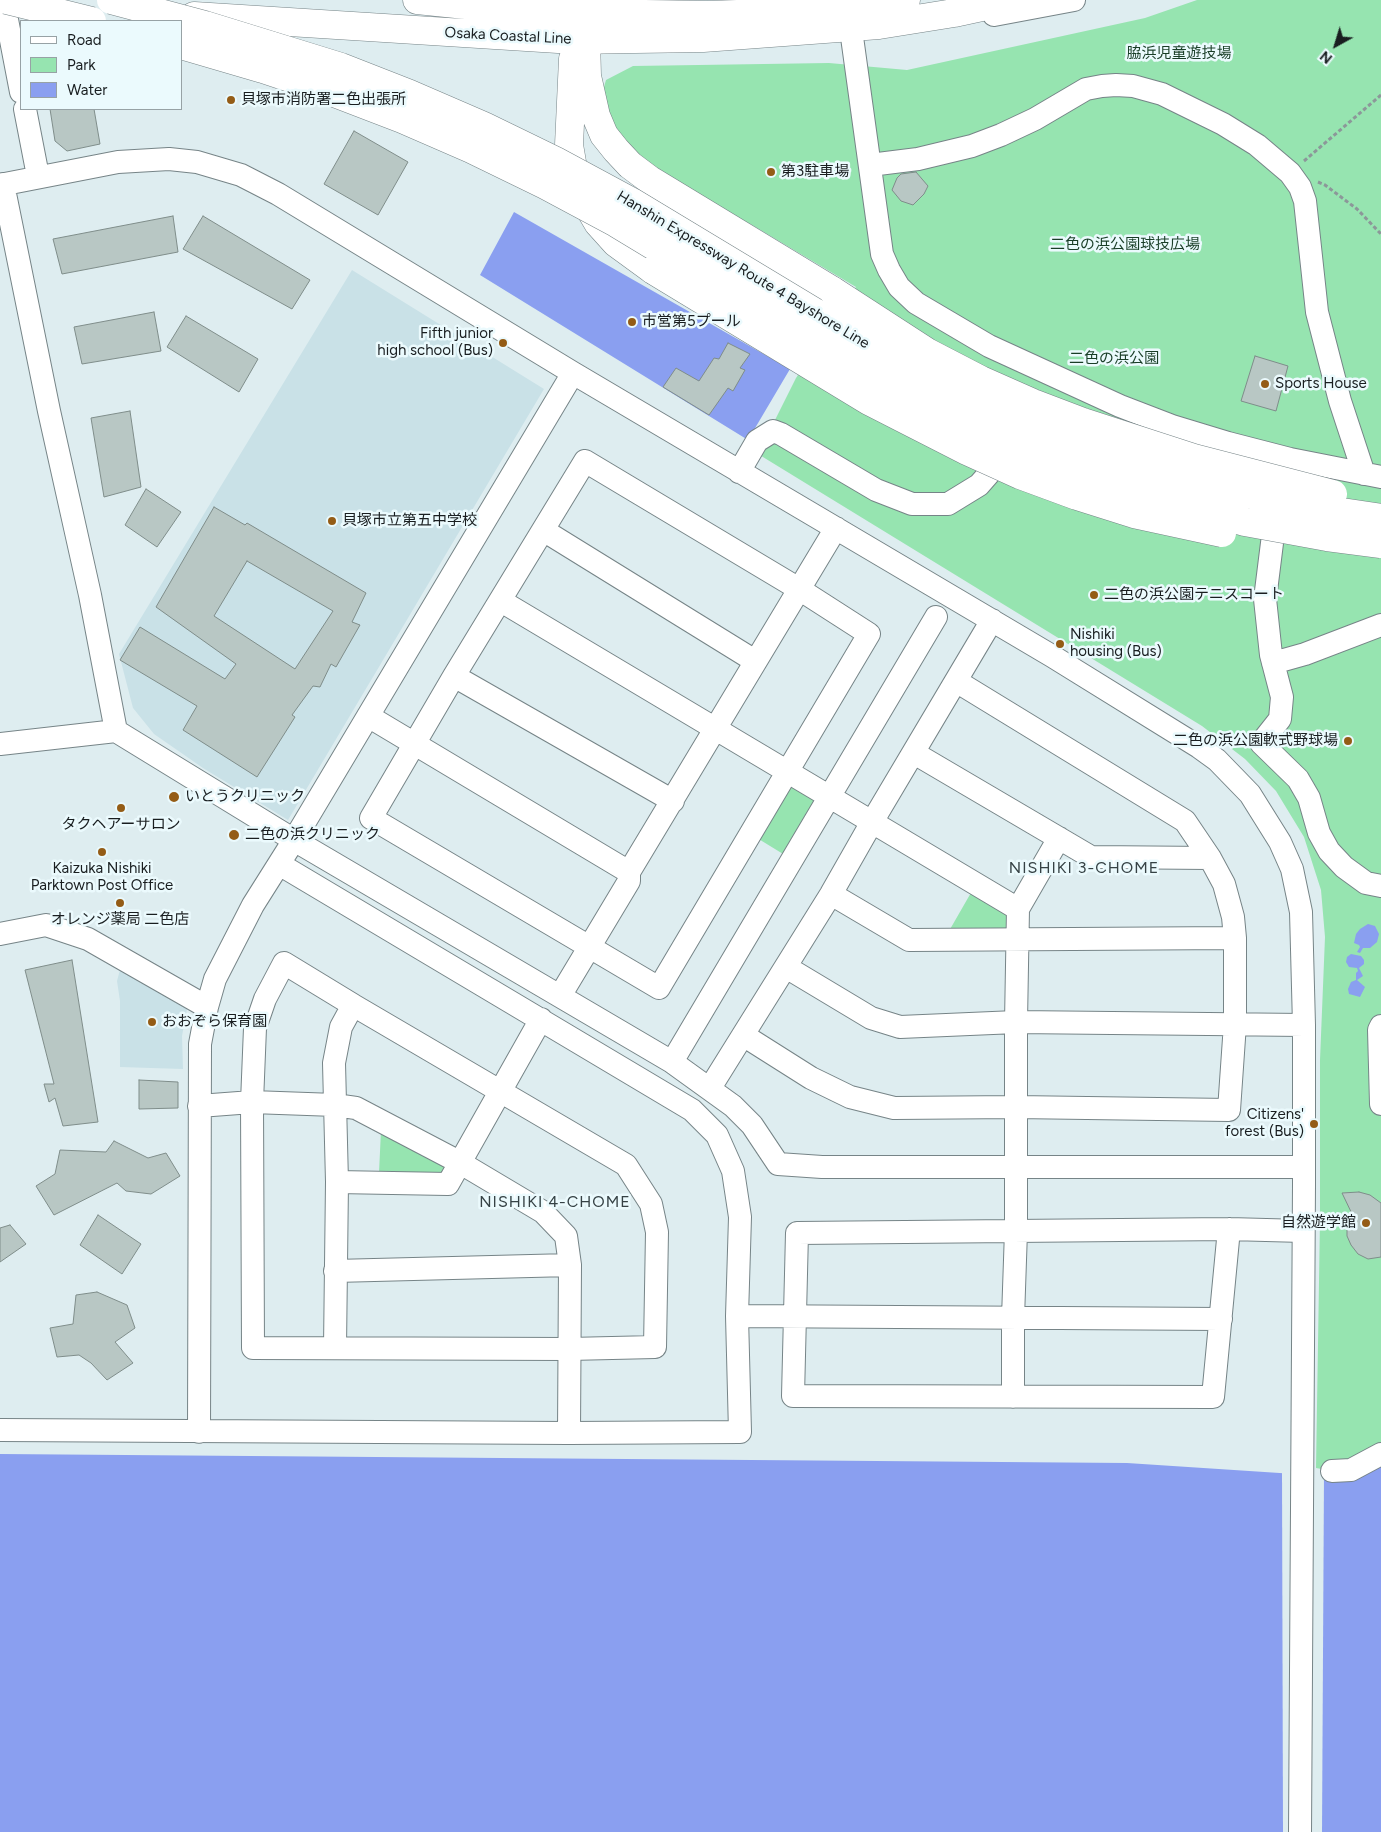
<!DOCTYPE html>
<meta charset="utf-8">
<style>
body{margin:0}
#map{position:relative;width:1381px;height:1832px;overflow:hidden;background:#deedf0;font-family:Figtree,sans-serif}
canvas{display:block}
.legend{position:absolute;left:20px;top:20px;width:162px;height:90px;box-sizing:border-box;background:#ebfafd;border:1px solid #97a2a5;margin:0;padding:6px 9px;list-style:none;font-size:15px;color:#191e20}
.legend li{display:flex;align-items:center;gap:10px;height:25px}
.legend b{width:25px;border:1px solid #97a2a5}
.north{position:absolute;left:1311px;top:20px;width:50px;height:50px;-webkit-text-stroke:4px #ebfafd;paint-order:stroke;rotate:219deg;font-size:14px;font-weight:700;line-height:20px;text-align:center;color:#191e20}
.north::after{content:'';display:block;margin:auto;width:18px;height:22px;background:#191e20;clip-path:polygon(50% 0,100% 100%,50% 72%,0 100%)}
</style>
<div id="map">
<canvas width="1381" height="1832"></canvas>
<ul class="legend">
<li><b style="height:6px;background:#fff"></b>Road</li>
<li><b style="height:14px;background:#96e4b0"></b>Park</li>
<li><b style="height:14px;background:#8a9ff0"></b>Water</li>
</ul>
<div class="north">N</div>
</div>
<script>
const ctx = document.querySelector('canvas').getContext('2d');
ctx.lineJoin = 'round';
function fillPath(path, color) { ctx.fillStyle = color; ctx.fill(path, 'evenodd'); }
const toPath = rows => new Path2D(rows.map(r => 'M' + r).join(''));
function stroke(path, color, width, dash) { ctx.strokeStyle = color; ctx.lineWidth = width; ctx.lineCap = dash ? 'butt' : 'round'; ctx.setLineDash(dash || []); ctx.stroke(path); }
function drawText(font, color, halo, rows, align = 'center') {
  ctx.font = font + ' Figtree,"Noto Sans JP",sans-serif'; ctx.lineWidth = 5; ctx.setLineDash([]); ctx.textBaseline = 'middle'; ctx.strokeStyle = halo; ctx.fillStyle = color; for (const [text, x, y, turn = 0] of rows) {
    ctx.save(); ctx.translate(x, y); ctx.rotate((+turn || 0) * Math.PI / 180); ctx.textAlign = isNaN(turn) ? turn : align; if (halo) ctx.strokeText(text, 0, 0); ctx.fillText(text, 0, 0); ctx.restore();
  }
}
fillPath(toPath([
 [352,270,544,389,288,820,203,768,154,734,133,708,119,654],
 [121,966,187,1009,182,1036,183,1069,120,1067,120,1001,117,981]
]), '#c9e1e7');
fillPath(toPath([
 [1197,0,1381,0,1381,1461,1356,1475,1316,1468,1320,1220,1320,1060,1325,937,1321,890,1304,837,1276,791,1245,759,1202,726,758,454,796,378,856,287,752,225,659,177,622,145,601,97,606,80,633,66,829,63,907,70,1145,18],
 [790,781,819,801,788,857,757,838],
 [972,891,1007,911,1008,929,949,931],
 [381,1130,447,1166,442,1176,379,1173]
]), '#96e4b0');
fillPath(toPath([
 [514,212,790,369,748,440,480,275],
 [1368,924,1375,926,1379,934,1377,942,1370,948,1363,948,1360,953,1357,952,1360,947,1359,945,1354,943,1356,934,1360,929],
 [1351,954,1361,956,1364,960,1364,964,1359,968,1363,976,1357,980,1365,987,1360,997,1349,994,1348,989,1351,982,1356,980,1356,973,1358,971,1357,968,1349,967,1346,962,1347,957],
 [0,1454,1127,1463,1356,1478,1381,1464,1381,1832,0,1832]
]), '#8a9ff0');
fillPath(toPath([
 [1282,1471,1324,1474,1322,1832,1283,1832]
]), '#deedf0');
const building = toPath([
 [50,109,94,109,100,144,67,151,55,141,50,109],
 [354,131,408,162,378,215,324,184,354,131],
 [916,172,928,186,924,194,913,205,901,201,892,190,897,178,901,174,916,172],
 [173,216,178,252,62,274,53,239,173,216],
 [203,216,310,280,292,309,183,249,203,216],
 [154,312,161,351,82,364,74,327,154,312],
 [186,316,258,359,239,392,167,347,186,316],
 [728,343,750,354,740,368,745,370,733,391,728,388,709,415,663,387,676,368,699,381,714,358,719,359,728,343],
 [1255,356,1288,366,1276,411,1241,401,1255,356],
 [130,411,141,487,104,497,91,418,130,411],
 [146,489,181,512,157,547,125,525,146,489],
 [214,507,245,525,247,523,366,593,352,622,360,625,336,667,331,664,320,687,313,686,292,715,295,717,257,777,183,730,197,706,120,660,140,627,225,679,236,664,156,607,214,507],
 [247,561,333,611,295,669,214,616,247,561],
 [72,960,98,1122,63,1126,55,1098,49,1102,44,1084,54,1084,25,970,72,960],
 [139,1080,178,1082,178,1108,139,1109,139,1080],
 [114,1141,148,1158,166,1153,180,1176,151,1194,126,1191,117,1183,54,1215,36,1186,55,1174,60,1150,106,1152,114,1141],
 [1359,1192,1370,1195,1381,1203,1381,1257,1368,1259,1358,1254,1351,1245,1347,1236,1347,1228,1354,1218,1342,1193,1359,1192],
 [98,1215,141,1244,122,1274,80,1245,98,1215],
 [10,1225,26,1244,0,1262,0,1228,10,1225],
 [97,1292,127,1305,135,1328,115,1342,133,1363,107,1380,91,1363,79,1355,57,1357,50,1328,73,1324,76,1295,97,1292]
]);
fillPath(building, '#b8c7c4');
stroke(building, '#7f8d8a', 1);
const minor = toPath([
 [4,4,21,92],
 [994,15,1074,0],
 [852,37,882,254,889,270,899,287,916,303,989,346,1120,406,1172,426,1228,443,1290,459,1381,477],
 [25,109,38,176],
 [870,165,918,159,972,146,1001,135,1035,119,1086,89,1102,86,1116,85,1133,86,1162,94,1223,124,1257,145,1290,173,1300,187,1305,201,1317,312,1340,401,1364,474],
 [3,184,49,411,90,595,116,731],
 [0,185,118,162,169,159,197,162,241,175,278,194,573,373,1052,656,1199,747,1217,760,1250,794,1280,842,1292,869,1301,912,1304,1025,1304,1184,1300,1832],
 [585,461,799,589,869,634,659,988,371,818,454,676,585,461],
 [739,472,757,441,773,431,781,434,876,490,912,504,948,504,979,485,1000,461,1005,452],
 [1276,511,1265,599,1271,655,1282,697,1280,719,1261,743,1298,779,1309,798,1319,833,1329,851,1344,867,1366,883,1381,886],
 [543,530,755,661],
 [501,601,1018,909,1016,1022,1016,1231,1013,1318,1013,1397],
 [1273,663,1305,654,1381,625],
 [454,676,673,801],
 [956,681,1185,821,1210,858,1224,884,1233,917,1235,938,1235,1024,1229,1110,1016,1107,894,1108,850,1097,811,1078,743,1035,831,894,872,822,992,620],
 [368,716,629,872,836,528],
 [0,744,116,731,294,840,672,1062,733,1106,752,1125,778,1164,822,1167,1303,1167],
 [914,753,1091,857,1210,858],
 [831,894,909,940,1235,938],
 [1018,909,1059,838],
 [0,934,46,925,88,939,207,1007],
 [786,967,871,1018,900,1027,1016,1022,1304,1025],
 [560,996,629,881,629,872],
 [1381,1026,1379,1030,1381,1104],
 [672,1062,936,617],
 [710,1088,743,1035],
 [199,1106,252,1102,335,1105,356,1108,459,1162,543,1212,566,1236,570,1265,569,1433],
 [337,1182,448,1184,541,1019],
 [1229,1229,1213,1397,793,1396,797,1233,1229,1229,1303,1231],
 [335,1271,570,1265],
 [737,1316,1221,1319],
 [335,1348,337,1182,334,1063,341,1027,353,1005,626,1165,651,1204,657,1232,655,1347,569,1349,253,1348,252,1102,255,1028,265,999,284,963,353,1005],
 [0,1430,569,1433,740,1432,737,1316,740,1217,733,1171,717,1135,692,1110,279,864],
 [199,1432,200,1044,207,1007,215,979,253,905,294,840,573,373],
 [1332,1471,1351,1470,1381,1454]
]);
const major = toPath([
 [417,0,505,9,580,13,709,15,793,12,876,5,906,0],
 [194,16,574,40,635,39,703,38,879,25,954,13,1014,0]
]);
const highway = toPath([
 [580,13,586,40,587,76,596,116,604,135,616,150,630,165,650,180,833,291],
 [573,59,569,145,574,174,584,199,598,223,616,243,653,270]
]);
stroke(minor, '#768487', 24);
stroke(major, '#768487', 29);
stroke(highway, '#768487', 29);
stroke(toPath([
 [1304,161,1381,95],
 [1318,182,1325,185,1357,209,1381,234]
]), '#8c9799', 3, [4, 2.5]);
stroke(minor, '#fff', 22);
stroke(major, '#fff', 28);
stroke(highway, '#fff', 28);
const highwayBridge = toPath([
 [6,0,92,21],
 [111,0,205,25,341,67,410,94,484,126,556,161,632,202,894,360,957,393,1028,425,1095,452,1165,474,1239,492,1315,508,1381,518],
 [181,45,263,69,329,91,402,119,471,149,545,185,616,223,884,385,947,418,1018,451,1084,477,1245,522,1327,537,1381,544],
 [653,270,869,401,967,451,1020,475,1077,496,1134,514,1222,533],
 [833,291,927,352,981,380,1033,403,1083,422,1194,458,1333,494]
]);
stroke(highwayBridge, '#768487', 29, []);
stroke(highwayBridge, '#fff', 28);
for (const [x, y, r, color] of [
 [231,100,5,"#945c16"],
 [771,172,5,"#945c16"],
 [632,322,5,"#945c16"],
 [503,343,5,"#945c16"],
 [1265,384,5,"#945c16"],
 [332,521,5,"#945c16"],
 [1094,595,5,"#945c16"],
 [1060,644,5,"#945c16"],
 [1348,741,5,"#945c16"],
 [174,797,6,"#945c16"],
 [121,808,5,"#945c16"],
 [234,835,6,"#945c16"],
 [102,852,5,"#945c16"],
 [120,903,5,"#945c16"],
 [152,1022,5,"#945c16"],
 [1314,1124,5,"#945c16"],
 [1366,1223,5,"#945c16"]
]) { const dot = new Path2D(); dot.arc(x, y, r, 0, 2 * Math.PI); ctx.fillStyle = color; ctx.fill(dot); stroke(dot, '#ebfafd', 2); }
drawText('15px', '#191e20', '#ebfafd', [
 ["Osaka Coastal Line",508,36,3],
 ["Hanshin Expressway Route 4 Bayshore Line",743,270,31]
]);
drawText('15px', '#193e27', '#ebfafd', [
 ["脇浜児童遊技場",1179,54],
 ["二色の浜公園球技広場",1125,245],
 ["二色の浜公園",1114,359]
]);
drawText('15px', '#191e20', '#ebfafd', [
 ["貝塚市消防署二色出張所",241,100],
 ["第3駐車場",781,172],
 ["市営第5プール",642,322],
 ["Fifth junior",493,334,"right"],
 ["high school (Bus)",493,351,"right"],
 ["Sports House",1275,384],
 ["貝塚市立第五中学校",342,521],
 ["二色の浜公園テニスコート",1104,595],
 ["Nishiki",1070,635],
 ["housing (Bus)",1070,652],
 ["二色の浜公園軟式野球場",1338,741,"right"],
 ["いとうクリニック",185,797],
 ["タクヘアーサロン",121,825,"center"],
 ["二色の浜クリニック",245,835],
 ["Kaizuka Nishiki",102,869,"center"],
 ["Parktown Post Office",102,886,"center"],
 ["オレンジ薬局 二色店",120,920,"center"],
 ["おおぞら保育園",162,1022],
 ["Citizens'",1304,1115,"right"],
 ["forest (Bus)",1304,1132,"right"],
 ["自然遊学館",1356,1223,"right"]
], 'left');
ctx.letterSpacing = '1px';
drawText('16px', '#364245', '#ebfafd', [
 ["NISHIKI 3-CHOME",1084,868],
 ["NISHIKI 4-CHOME",555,1202]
]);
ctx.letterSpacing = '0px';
</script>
